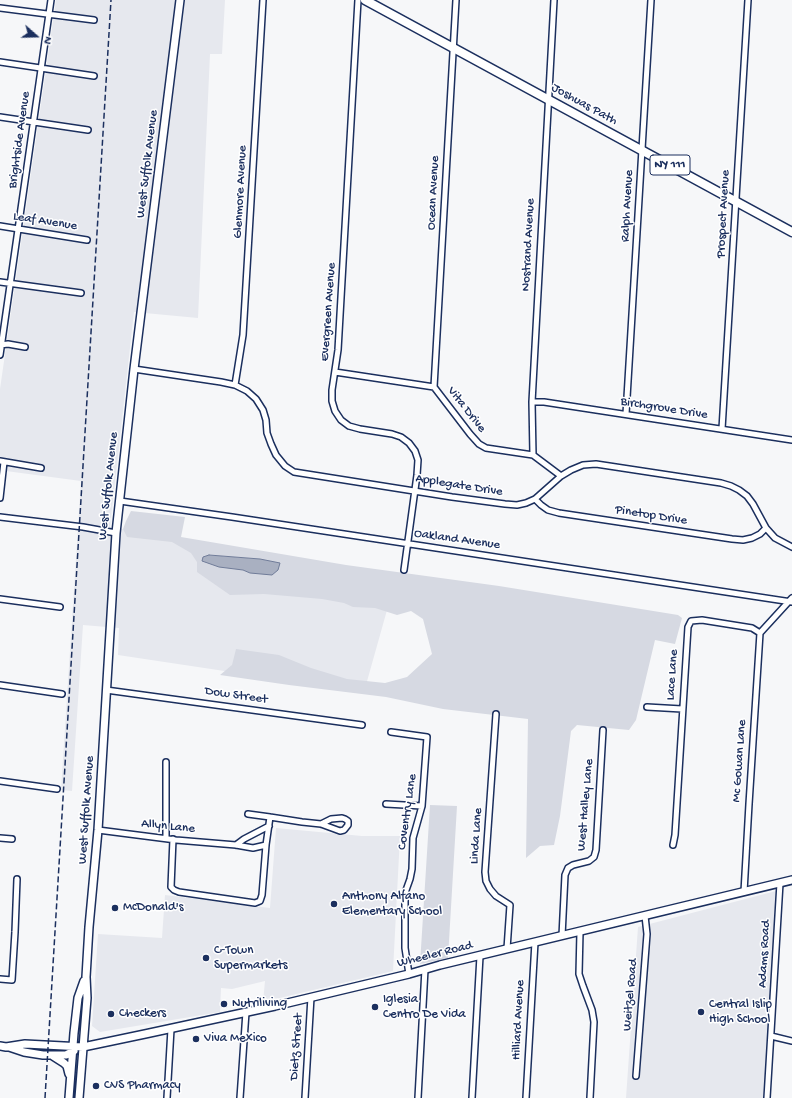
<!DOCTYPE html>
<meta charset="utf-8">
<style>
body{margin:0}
#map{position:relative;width:792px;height:1098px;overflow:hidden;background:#f6f7f9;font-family:"Gochi Hand",sans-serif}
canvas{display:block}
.north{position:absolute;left:16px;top:16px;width:40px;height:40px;-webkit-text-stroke:3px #fff;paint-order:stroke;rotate:110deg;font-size:11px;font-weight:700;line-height:16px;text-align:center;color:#1b2f5e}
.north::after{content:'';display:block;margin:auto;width:14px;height:18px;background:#1b2f5e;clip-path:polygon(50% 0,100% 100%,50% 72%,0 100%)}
</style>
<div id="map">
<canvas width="792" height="1098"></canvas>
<div class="north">N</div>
</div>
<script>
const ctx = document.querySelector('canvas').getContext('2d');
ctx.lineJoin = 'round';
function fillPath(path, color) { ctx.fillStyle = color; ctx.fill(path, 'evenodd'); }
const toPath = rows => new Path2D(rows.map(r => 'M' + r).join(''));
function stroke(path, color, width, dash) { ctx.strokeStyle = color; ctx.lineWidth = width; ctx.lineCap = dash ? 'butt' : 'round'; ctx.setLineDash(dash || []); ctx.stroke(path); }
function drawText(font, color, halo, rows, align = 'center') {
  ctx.font = font + ' "Gochi Hand",sans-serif'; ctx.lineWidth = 3; ctx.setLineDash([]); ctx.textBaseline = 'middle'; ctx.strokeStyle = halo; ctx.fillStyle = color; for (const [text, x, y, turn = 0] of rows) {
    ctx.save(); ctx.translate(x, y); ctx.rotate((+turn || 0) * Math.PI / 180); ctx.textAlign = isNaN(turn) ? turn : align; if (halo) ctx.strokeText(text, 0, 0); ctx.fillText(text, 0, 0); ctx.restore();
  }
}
fillPath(toPath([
 [56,0,225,0,222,54,210,54,198,318,134,312,110,527,207,543,202,573,389,603,364,692,118,655,119,628,83,625,72,791,61,790,81,481,6,471,0,461,0,389],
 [276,828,362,836,400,836,393,971,263,1002,265,981,232,989,221,988,220,1012,100,1032,92,1026,98,934,162,938,165,895,270,908],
 [776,891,764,1098,626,1098,638,927]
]), '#e6e8ee');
fillPath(toPath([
 [131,511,185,517,181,537,346,565,499,586,678,615,682,618,675,644,655,640,636,720,629,730,577,725,571,731,560,816,554,845,540,846,526,858,528,719,443,709,386,697,289,685,220,675,232,665,236,649,279,655,311,668,347,679,385,683,407,677,432,654,423,619,411,611,397,615,375,608,353,607,344,603,322,599,264,594,230,595,197,572,197,562,191,553,172,542,127,537,123,529,126,521],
 [209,555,260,559,250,573,243,570,202,561,203,558],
 [430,805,457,806,448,958,420,964]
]), '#d6d9e2');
const water = toPath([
 [209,555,260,559,280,563,278,570,272,575,250,573,243,570,219,567,202,561,203,557,209,555]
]);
fillPath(water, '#a9b0c1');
stroke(water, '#707c99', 1);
const minor = toPath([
 [358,0,338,350,332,390,332,401,335,411,341,420,349,426,360,429,392,434,401,437,409,443,415,451,418,460,417,475,404,570],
 [554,0,532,402,533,455,561,476],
 [0,8,94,20],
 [0,62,94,76],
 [0,117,88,130],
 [0,226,87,240],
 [0,282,81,293],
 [0,345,8,344,25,347],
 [0,355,51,0],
 [134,369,221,382,235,385,247,391,256,399,263,410,266,420,267,433,271,444,276,455,285,466,294,472,452,497,505,504,517,505,526,503,535,499,561,476,571,470,583,465,596,464,721,483,731,486,739,490,747,496,753,504,766,528,775,538,792,547],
 [335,372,434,387,470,434,479,444,486,448,533,455],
 [235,385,243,335,263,0],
 [434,387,456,0],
 [532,402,544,402,792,440],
 [626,414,651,0],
 [722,429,748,0],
 [0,461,41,468],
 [0,498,4,462],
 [535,499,541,505,548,510,559,513,732,539,743,540,752,538,760,534,766,528],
 [120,501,232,517,792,602],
 [0,517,83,527,116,533],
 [0,599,60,607],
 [760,633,792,598],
 [0,685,62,694],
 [106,690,362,725],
 [647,707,682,709],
 [496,714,485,872,486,881,490,889,496,896,510,905,507,949],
 [391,732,427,737,422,806,413,838,412,869,410,879,405,893,405,948,409,974],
 [0,781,57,789],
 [386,804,422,806],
 [248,814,270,817,302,822,321,824,340,831,344,830,348,825,348,821,345,819,342,818,331,819,321,824],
 [98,830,176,840,236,845,253,848,266,845],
 [0,838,12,839],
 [166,838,166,762],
 [173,839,171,887,174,890,179,892,255,903,260,901,262,895,266,845,270,817],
 [236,845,244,839,269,826],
 [673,845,675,835,688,627,691,621,702,620,752,628,760,633],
 [744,892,749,804,760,633],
 [580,932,579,974,583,986,592,1010,594,1022,590,1098],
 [562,936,565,875,568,868,573,865,589,861,594,857,596,850,603,730],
 [0,979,12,980,15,932,17,879],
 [771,1036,792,1041],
 [636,1076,647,934,645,916],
 [167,1098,171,1029],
 [240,1098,246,1012],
 [305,1098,311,997],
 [418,1098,425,969],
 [472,1098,480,956],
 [526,1098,535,942],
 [767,1098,780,883]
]);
const secondary = toPath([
 [0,1046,6,1047,25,1044,83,1047,145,1034,275,1006,409,974,440,965,792,880],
 [9,1047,24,1052,43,1055,66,1055,74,1051],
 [53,1056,64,1063,67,1066,69,1074],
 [69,1098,74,1033,78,998,84,981],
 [79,1098,87,998,86,977,89,927,98,830,116,533,134,369,180,0]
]);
const primary = toPath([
 [365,0,792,232]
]);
stroke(minor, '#1b2f5e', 8);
stroke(secondary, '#1b2f5e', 10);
stroke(primary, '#1b2f5e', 11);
stroke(minor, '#fff', 5);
stroke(secondary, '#fff', 7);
stroke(primary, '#fff', 8);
stroke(toPath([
 [45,1098,111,0]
]), '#1b2f5e', 1.5, [6, 3]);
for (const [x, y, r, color] of [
 [334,904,4,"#1b2f5e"],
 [115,908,4,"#1b2f5e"],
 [206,958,4,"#1b2f5e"],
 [224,1004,4,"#1b2f5e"],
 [375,1007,4,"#1b2f5e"],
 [701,1012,4,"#1b2f5e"],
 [111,1014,4,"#1b2f5e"],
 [196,1039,4,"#1b2f5e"],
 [96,1086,4,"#1b2f5e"]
]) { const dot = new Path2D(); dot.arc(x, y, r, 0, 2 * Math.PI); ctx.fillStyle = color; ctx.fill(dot); stroke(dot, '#fff', 1.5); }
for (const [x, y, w] of [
 [670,165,40]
]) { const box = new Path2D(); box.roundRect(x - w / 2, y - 10, w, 20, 3); ctx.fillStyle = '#fff'; ctx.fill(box); stroke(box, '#1b2f5e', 1); }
drawText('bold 12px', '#1b2f5e', null, [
 ["NY 111",670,165]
]);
drawText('13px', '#1b2f5e', '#fff', [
 ["Joshuas Path",584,105,29],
 ["Brightside Avenue",20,140,-82],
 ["West Suffolk Avenue",148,164,-83],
 ["Glenmore Avenue",241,192,-87],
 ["Ocean Avenue",434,193,-87],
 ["Ralph Avenue",628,206,-87],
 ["Prospect Avenue",724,214,-87],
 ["Leaf Avenue",45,222,9],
 ["Nostrand Avenue",529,245,-87],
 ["Evergreen Avenue",329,312,-86],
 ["Birchgrove Drive",664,409,9],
 ["Vita Drive",466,410,52],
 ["West Suffolk Avenue",109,486,-84],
 ["Applegate Drive",459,486,9],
 ["Pinetop Drive",651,516,9],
 ["Oakland Avenue",457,540,8],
 ["Lace Lane",673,675,-86],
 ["Dow Street",236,696,8],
 ["Mc Gowan Lane",740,761,-86],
 ["West Halley Lane",586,805,-85],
 ["West Suffolk Avenue",87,810,-86],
 ["Coventry Lane",408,812,-82],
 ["Allyn Lane",168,827,6],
 ["Linda Lane",477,836,-86],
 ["Adams Road",765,954,-87],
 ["Wheeler Road",435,955,-14],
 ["Weitzel Road",631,995,-85],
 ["Hilliard Avenue",519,1020,-87],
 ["Dietz Street",297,1047,-86]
]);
drawText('13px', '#1b2f5e', '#fff', [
 ["Anthony Alfano",342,897],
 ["Elementary School",342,912],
 ["McDonald's",123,908],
 ["C‑Town",214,951],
 ["Supermarkets",214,966],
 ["Iglesia",383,1000],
 ["Centro De Vida",383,1015],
 ["Nutriliving",232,1004],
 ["Central Islip",709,1005],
 ["High School",709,1020],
 ["Checkers",119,1014],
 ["Viva Mexico",204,1039],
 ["CVS Pharmacy",104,1086]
], 'left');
</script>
